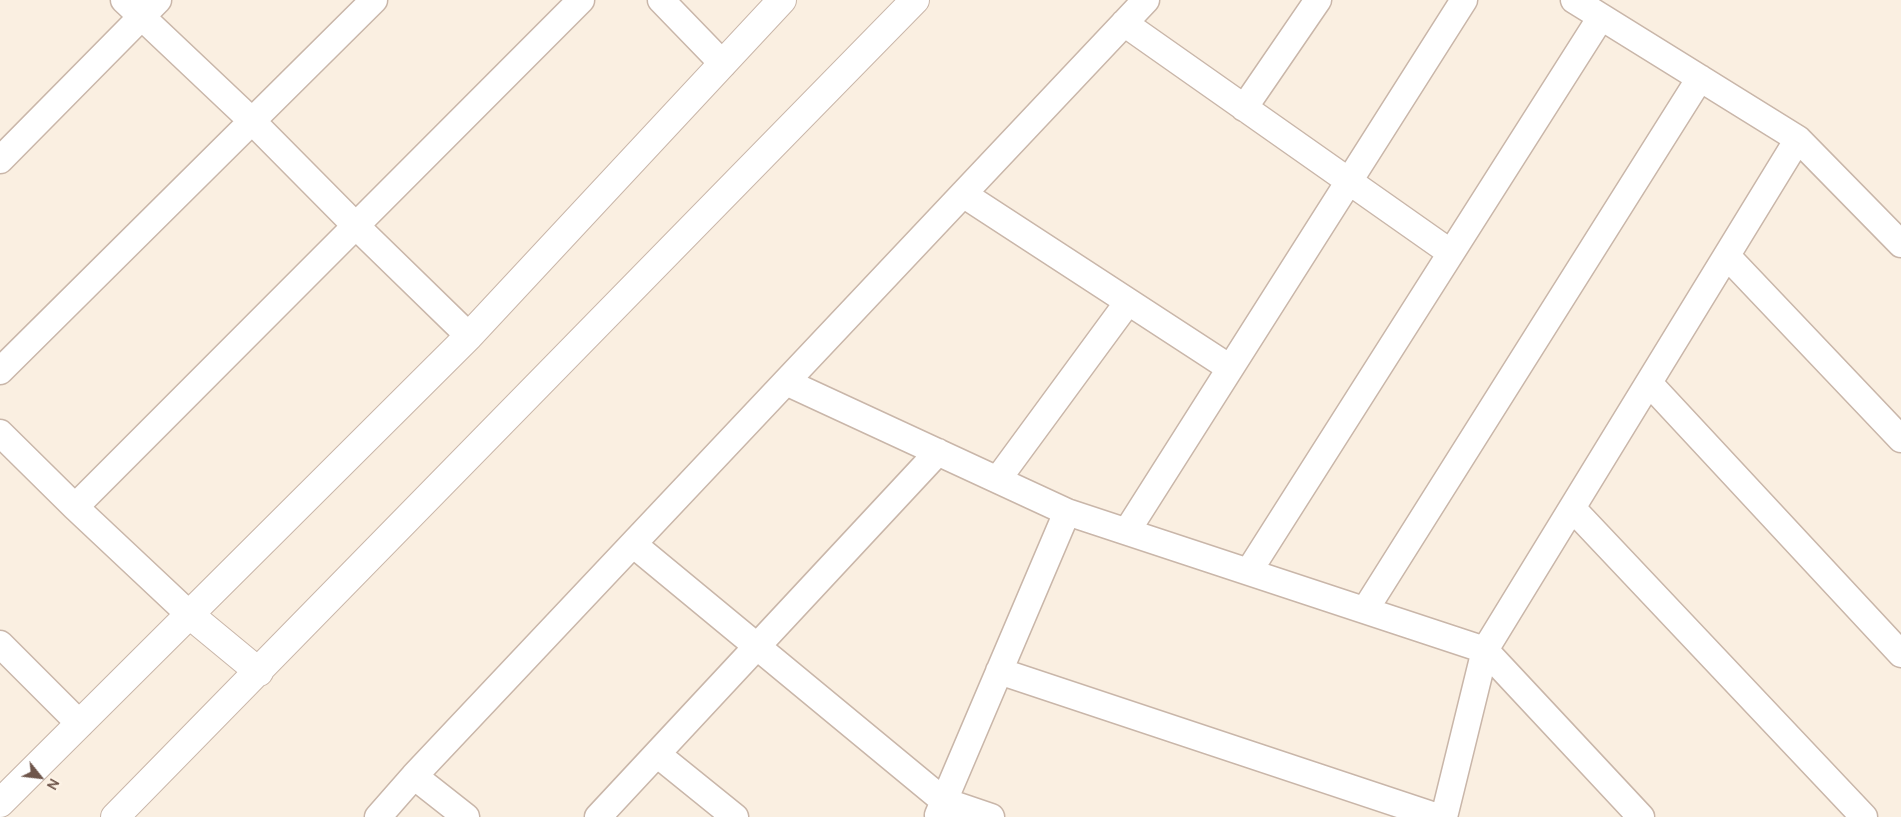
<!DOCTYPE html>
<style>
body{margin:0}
#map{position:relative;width:1901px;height:817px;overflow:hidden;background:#faefe1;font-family:Manrope,sans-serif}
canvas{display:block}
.north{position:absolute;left:15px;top:752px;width:50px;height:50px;-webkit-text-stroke:4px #fdf3e6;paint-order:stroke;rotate:119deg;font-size:14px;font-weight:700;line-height:20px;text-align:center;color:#6e554a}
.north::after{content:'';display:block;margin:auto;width:18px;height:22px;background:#6e554a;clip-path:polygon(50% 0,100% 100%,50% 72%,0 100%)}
</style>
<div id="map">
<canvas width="1901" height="817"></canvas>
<div class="north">N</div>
</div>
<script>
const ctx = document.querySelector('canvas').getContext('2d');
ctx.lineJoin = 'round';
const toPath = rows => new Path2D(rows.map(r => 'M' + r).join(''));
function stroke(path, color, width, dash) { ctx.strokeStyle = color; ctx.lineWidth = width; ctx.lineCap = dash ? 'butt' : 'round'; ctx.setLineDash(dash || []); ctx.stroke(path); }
const minor = toPath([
 [124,0,252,121,355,225,469,336],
 [661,0,723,64],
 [1574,0,1798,139,1901,244],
 [1124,23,1451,253],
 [1244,108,1318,0],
 [0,160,158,0],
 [963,194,1230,368],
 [1727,256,1901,439],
 [0,371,374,0],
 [786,382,1067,512,1485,650,1641,817],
 [1649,383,1901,654],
 [0,433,75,507,190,615],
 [998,479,1128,302],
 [75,507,581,0],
 [1572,508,1864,817],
 [1127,531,1464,0],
 [633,544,944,801,991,817],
 [1249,571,1601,17],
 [1365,610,1700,78],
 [0,644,80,724],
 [999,671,1438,817],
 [657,754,735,817],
 [938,815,1067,512],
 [378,817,414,776],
 [466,817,414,776,1146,0],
 [598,817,938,452],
 [1444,817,1485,650,1798,139]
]);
const tertiary = toPath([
 [190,615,259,672],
 [0,803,469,336,782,0],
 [115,817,915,0]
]);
stroke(minor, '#c9b6a9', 29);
stroke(tertiary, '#c9b6a9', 30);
stroke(minor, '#fff', 26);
stroke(tertiary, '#fff', 28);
</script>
